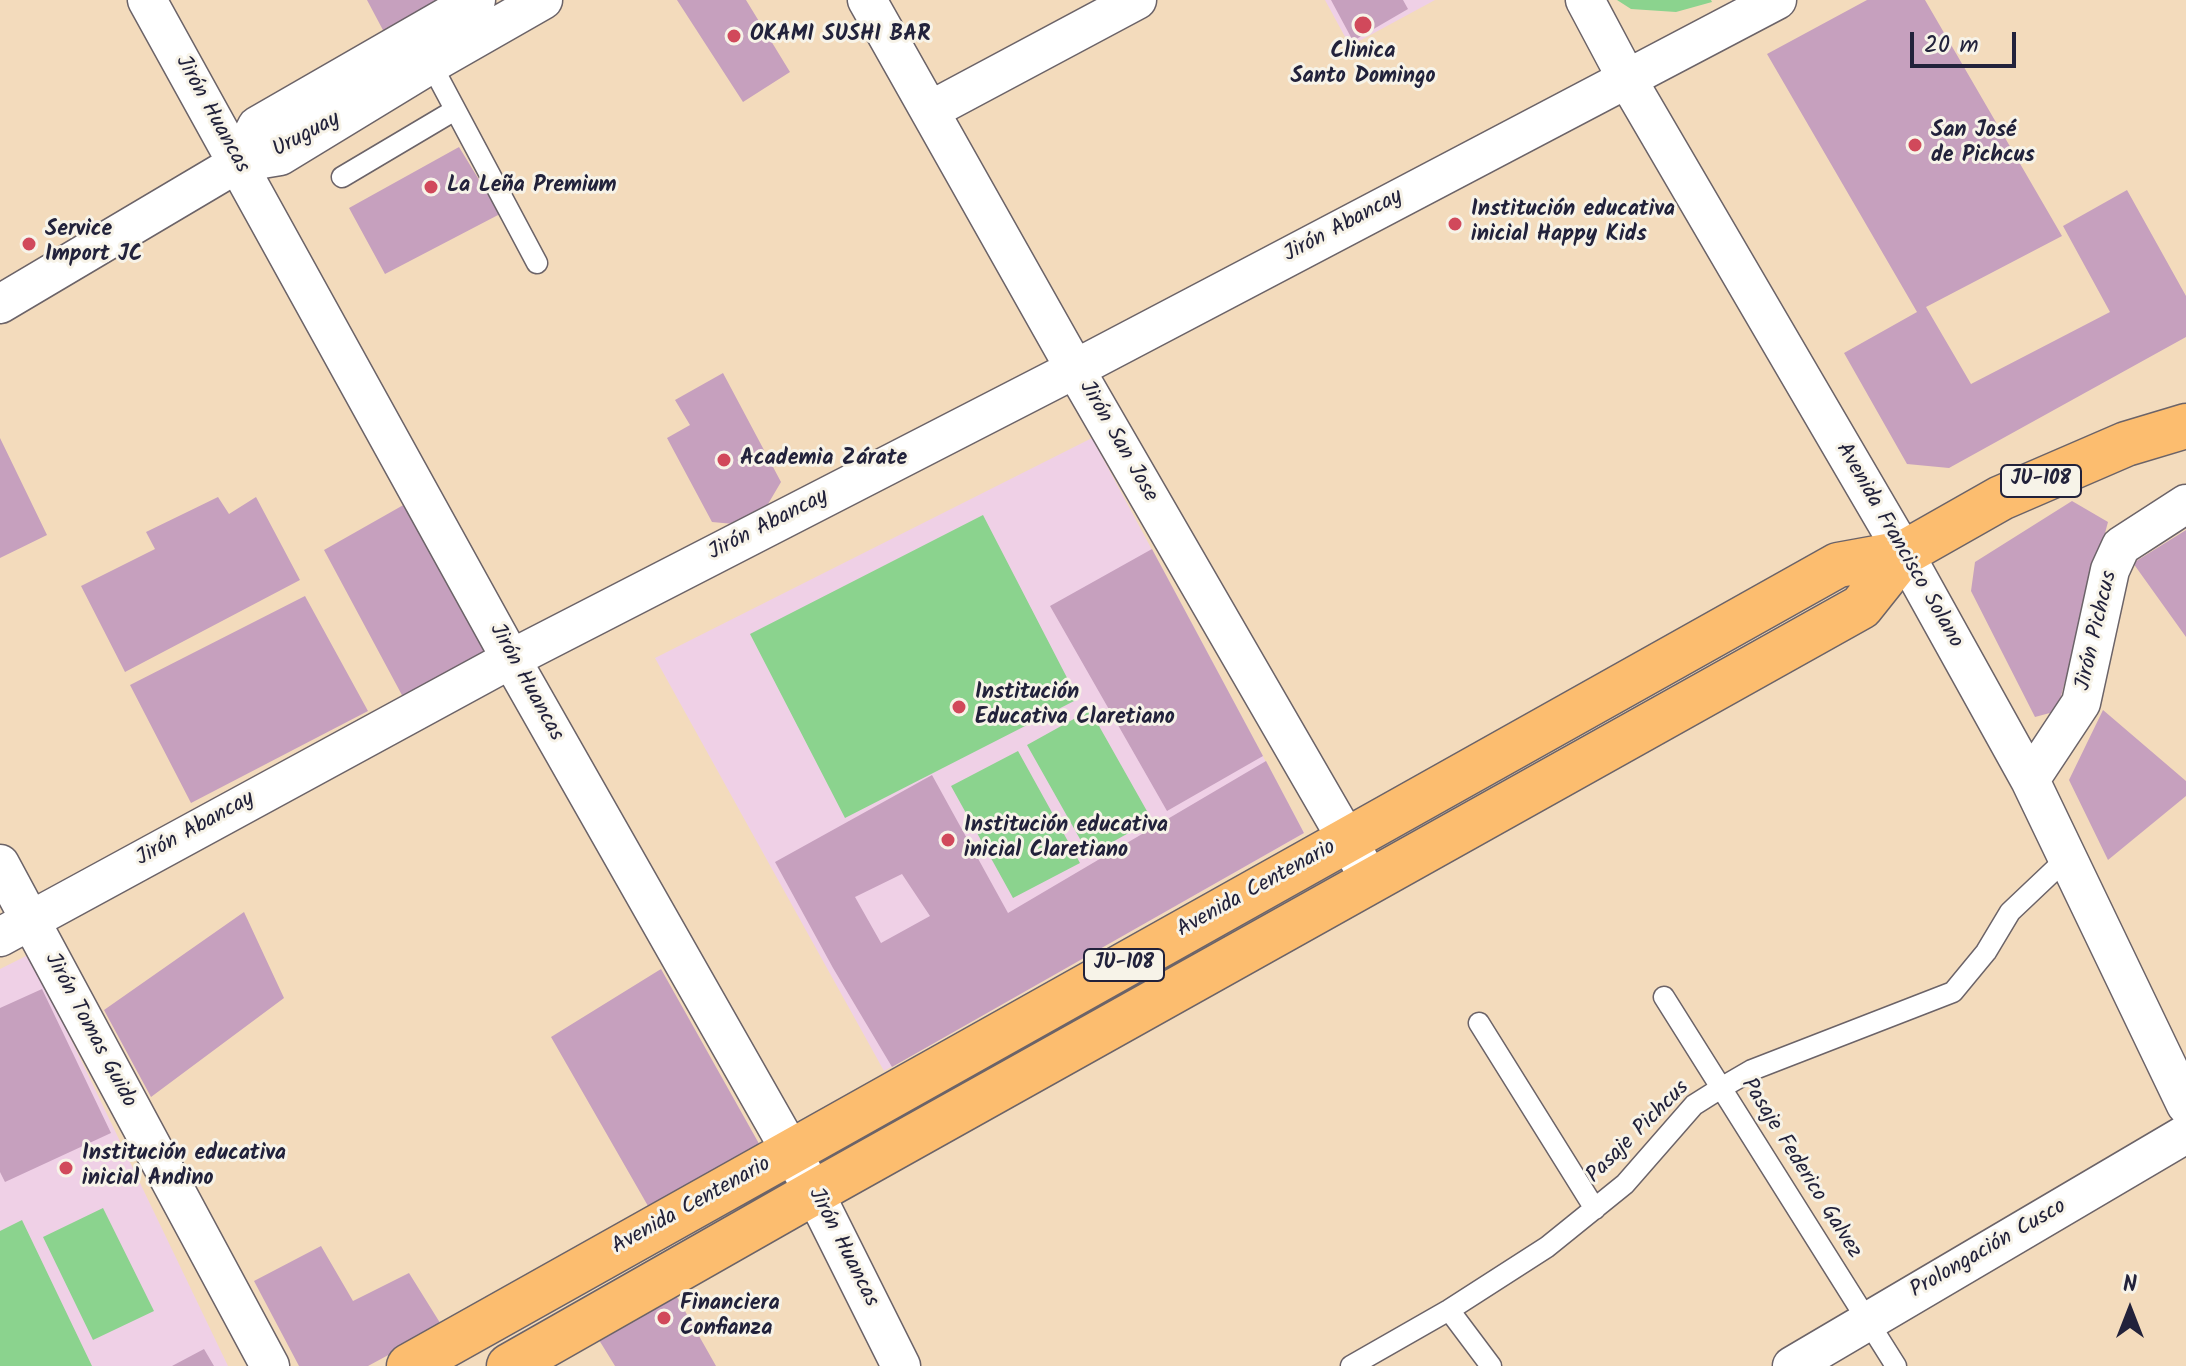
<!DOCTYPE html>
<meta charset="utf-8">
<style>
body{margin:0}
#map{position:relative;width:2186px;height:1366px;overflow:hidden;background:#f3dbbc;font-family:Kalam,sans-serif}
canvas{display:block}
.north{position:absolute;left:2090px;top:1270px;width:80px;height:80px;-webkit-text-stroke:6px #f7f3e8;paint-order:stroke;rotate:0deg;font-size:22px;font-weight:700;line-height:32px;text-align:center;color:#22223b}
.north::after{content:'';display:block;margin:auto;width:28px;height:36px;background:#22223b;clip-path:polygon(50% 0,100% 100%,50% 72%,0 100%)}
.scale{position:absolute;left:1910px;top:32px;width:106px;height:36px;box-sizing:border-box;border:4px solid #22223b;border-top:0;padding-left:10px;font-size:24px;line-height:28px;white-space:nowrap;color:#22223b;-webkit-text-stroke:6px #f7f3e8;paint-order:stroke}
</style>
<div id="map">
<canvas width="2186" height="1366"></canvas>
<div class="north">N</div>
<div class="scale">20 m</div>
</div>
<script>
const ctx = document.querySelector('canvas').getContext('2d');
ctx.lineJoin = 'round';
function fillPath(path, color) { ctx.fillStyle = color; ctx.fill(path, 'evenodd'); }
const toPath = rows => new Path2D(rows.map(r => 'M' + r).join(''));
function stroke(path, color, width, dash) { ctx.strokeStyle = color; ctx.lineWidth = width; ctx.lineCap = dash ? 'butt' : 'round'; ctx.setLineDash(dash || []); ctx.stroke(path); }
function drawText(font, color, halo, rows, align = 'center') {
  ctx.font = font + ' Kalam,sans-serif'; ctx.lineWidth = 6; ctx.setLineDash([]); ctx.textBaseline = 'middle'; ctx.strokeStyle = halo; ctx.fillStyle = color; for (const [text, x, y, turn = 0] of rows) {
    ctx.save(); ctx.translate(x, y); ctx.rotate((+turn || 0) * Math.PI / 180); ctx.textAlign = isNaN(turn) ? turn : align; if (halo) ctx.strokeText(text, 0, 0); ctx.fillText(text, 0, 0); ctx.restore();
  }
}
fillPath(toPath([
 [1325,0,1435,0,1350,46],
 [1092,438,1304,833,884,1071,655,658],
 [30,954,228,1366,0,1366,0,969]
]), '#efd0e6');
fillPath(toPath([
 [1617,0,1711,0,1712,2,1676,12,1631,9],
 [983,515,1078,699,845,818,750,634],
 [1090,710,1152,820,1089,855,1027,745],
 [1018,751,1080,863,1013,898,951,786],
 [103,1208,154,1311,93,1340,43,1237],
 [22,1220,92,1366,0,1366,0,1231]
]), '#8bd38e');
fillPath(toPath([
 [367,0,438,0,384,32],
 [677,0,746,0,790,72,743,102],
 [1331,0,1403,0,1408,9,1353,41],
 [1867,0,1925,0,2062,236,1926,307,1971,384,2110,312,2063,226,2127,190,2186,296,2186,337,1949,468,1907,464,1844,353,1917,312,1767,54],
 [459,147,500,214,385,274,349,208],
 [723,373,781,482,768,504,751,518,734,524,712,522,667,438,690,425,675,400],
 [0,438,47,535,0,558],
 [218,497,229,514,256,497,300,580,125,672,81,586,155,549,146,532],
 [414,499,496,649,403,697,324,550],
 [2072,501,2108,522,2057,711,2035,717,1971,591,1975,562],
 [2186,530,2186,637,2133,563],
 [1152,549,1263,756,1167,811,1050,606],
 [305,596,368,711,191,803,130,685],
 [2103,710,2186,781,2186,796,2108,860,2069,780],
 [1266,761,1304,833,892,1067,833,968,775,862,932,775,1008,913],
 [902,874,930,916,881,943,855,897],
 [244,912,284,998,151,1097,104,1010],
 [661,969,762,1149,648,1206,551,1037],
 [42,989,111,1133,5,1182,0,1172,0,1008],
 [321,1246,353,1301,409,1273,442,1326,368,1366,299,1366,254,1281],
 [677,1297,716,1366,615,1366,599,1340],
 [204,1349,214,1366,172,1366]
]), '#c6a0be');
const service = toPath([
 [431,64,537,263],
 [342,177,455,110],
 [1664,997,1896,1366],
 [1479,1023,1595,1209],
 [1449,1310,1491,1366],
 [1351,1366,1449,1310,1547,1247,1625,1184,1694,1105,1721,1088,1752,1070,1953,992,1986,952,2010,912,2067,858]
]);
const minor = toPath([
 [147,0,511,659,814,1192,901,1366],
 [867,0,1075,369,1371,881],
 [1585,0,1627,79,1904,553,2030,780,2186,1105],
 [931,110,1137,0],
 [238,163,257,126,476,0],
 [0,304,238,163,280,156,431,64,543,0],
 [2030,780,2081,703,2110,570,2121,546,2186,504],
 [0,864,270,1366],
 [0,937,511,659,1075,369,1777,0],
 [1792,1366,2186,1134]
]);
const primary = toPath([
 [409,1366,1838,565,1904,553,2001,498,2126,444,2186,426],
 [509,1366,829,1184,1861,607,1904,553]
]);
stroke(service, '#6b6368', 23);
stroke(minor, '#6b6368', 41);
stroke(primary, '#6b6368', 47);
stroke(service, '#fff', 20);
stroke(minor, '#fff', 38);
stroke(primary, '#fcbd6f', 44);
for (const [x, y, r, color] of [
 [1363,25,10,"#d1495b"],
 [734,36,8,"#d1495b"],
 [1915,145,8,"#d1495b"],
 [431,187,8,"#d1495b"],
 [1455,224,8,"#d1495b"],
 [29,244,8,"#d1495b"],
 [724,460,8,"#d1495b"],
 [959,707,8,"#d1495b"],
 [948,840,8,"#d1495b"],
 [66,1168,8,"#d1495b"],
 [664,1318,8,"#d1495b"]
]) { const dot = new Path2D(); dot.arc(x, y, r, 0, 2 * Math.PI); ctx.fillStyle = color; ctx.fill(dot); stroke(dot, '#f7f3e8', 3); }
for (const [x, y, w] of [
 [2041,481,80],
 [1124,965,80]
]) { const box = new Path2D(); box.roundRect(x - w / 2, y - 16, w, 32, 6); ctx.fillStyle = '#f7f3e8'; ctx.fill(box); stroke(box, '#22223b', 2); }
drawText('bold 20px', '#22223b', null, [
 ["JU-108",2041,481],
 ["JU-108",1124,965]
]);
drawText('bold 22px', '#22223b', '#f7f3e8', [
 ["OKAMI SUSHI BAR",750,36],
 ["Clinica",1363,53,"center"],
 ["Santo Domingo",1363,78,"center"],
 ["San José",1931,132],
 ["de Pichcus",1931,157],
 ["La Leña Premium",447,187],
 ["Institución educativa",1471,211],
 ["inicial Happy Kids",1471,236],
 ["Service",45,231],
 ["Import JC",45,256],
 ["Academia Zárate",740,460],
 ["Institución",975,694],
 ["Educativa Claretiano",975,719],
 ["Institución educativa",964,827],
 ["inicial Claretiano",964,852],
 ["Institución educativa",82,1155],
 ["inicial Andino",82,1180],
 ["Financiera",680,1305],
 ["Confianza",680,1330]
], 'left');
drawText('22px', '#22223b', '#f7f3e8', [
 ["Jirón Huancas",211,115,61],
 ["Uruguay",307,136,-28],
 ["Jirón Abancay",1344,227,-28],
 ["Jirón San Jose",1117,442,60],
 ["Jirón Abancay",769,526,-27],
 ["Avenida Francisco Solano",1898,546,60],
 ["Jirón Pichcus",2098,631,-77],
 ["Jirón Huancas",525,683,61],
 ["Jirón Abancay",196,830,-29],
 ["Avenida Centenario",1257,890,-29],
 ["Jirón Tomas Guido",89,1031,62],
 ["Pasaje Pichcus",1639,1133,-45],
 ["Pasaje Federico Galvez",1800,1169,58],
 ["Avenida Centenario",692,1207,-29],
 ["Jirón Huancas",842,1248,63],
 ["Prolongación Cusco",1989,1250,-30]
]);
</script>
